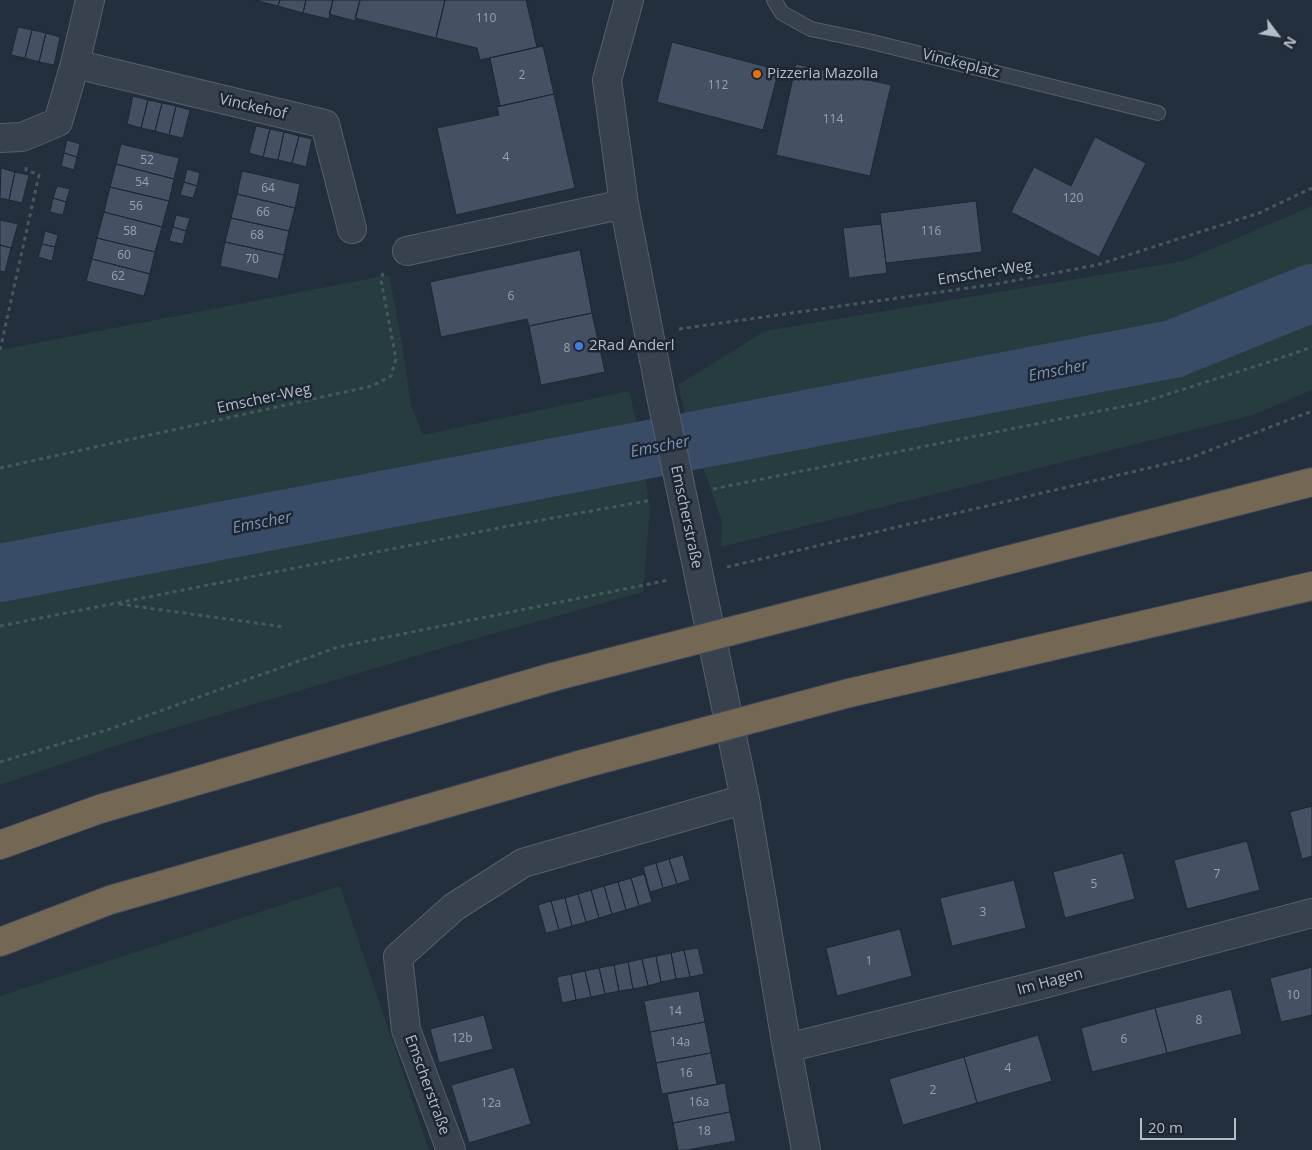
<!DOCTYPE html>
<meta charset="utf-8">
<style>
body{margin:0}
#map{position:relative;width:1312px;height:1150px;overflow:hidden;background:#242f3e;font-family:"Open Sans",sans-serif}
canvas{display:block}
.north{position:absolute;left:1252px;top:10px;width:50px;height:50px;-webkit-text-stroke:4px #1d2633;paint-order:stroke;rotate:121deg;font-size:14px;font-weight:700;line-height:20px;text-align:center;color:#b4bcc9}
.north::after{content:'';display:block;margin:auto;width:18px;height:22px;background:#b4bcc9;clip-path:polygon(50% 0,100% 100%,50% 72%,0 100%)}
.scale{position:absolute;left:1140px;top:1118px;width:96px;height:22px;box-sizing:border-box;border:2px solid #b4bcc9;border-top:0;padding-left:6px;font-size:15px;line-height:18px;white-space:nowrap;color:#b4bcc9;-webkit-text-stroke:4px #1d2633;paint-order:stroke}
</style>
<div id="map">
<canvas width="1312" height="1150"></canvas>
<div class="north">N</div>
<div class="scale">20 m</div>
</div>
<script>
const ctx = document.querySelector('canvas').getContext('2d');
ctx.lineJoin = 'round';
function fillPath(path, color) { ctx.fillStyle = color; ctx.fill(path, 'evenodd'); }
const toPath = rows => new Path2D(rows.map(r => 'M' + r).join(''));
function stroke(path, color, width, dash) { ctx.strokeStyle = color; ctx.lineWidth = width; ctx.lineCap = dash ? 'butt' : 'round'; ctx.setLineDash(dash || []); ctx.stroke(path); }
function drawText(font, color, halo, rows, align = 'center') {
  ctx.font = font + ' "Open Sans",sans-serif'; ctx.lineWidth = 5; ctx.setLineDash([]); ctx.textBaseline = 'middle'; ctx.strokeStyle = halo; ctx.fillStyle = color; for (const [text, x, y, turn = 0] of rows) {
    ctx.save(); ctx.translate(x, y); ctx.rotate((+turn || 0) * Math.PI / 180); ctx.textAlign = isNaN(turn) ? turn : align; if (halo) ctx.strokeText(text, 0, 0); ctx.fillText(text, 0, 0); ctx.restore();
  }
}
fillPath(toPath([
 [1312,206,1312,390,1253,415,721,547,722,522,686,418,678,385,765,331,1184,261],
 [389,275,401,337,411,405,423,435,629,391,636,420,650,509,643,592,446,647,124,743,0,785,0,350],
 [340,886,429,1150,0,1150,0,996]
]), '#263c3f');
stroke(toPath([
 [0,573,1173,349,1312,293]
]), '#394c67', 58);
const building = toPath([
 [254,0,280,0,278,6,254,0],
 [280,0,306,0,303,13,278,6,280,0],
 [306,0,333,0,329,19,303,13,306,0],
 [333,0,360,0,355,21,329,14,333,0],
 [360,0,445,0,436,38,355,18,360,0],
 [445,0,526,0,537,47,480,60,477,48,436,38,445,0],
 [18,27,32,30,25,58,11,55,18,27],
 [32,30,46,33,39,62,25,58,32,30],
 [46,33,60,37,54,65,39,62,46,33],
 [672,42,779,70,763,130,657,102,672,42],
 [543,46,554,94,500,106,490,58,543,46],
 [796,64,891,85,870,176,776,155,796,64],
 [554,94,575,188,456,215,437,128,499,115,497,107,554,94],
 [133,96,148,100,141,128,127,124,133,96],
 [148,100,162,103,155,131,141,128,148,100],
 [162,103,176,106,169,135,155,131,162,103],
 [176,106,190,110,183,138,169,135,176,106],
 [256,126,270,129,263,157,249,153,256,126],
 [270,129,284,132,278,160,263,157,270,129],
 [284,132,299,136,292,163,278,160,284,132],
 [299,136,312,139,306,167,292,163,299,136],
 [1095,137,1146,163,1099,257,1011,212,1034,167,1071,186,1095,137],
 [67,140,80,144,77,157,64,153,67,140],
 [121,144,179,158,174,179,116,164,121,144],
 [64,153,77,157,74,170,61,166,64,153],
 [116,164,174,179,169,201,110,187,116,164],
 [1,168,15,172,9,200,0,198,1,168],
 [187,169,200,173,197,186,184,182,187,169],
 [242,171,300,184,295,208,237,194,242,171],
 [15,172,29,175,22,203,9,200,15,172],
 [184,182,197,186,193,198,180,195,184,182],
 [57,186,70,189,66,202,53,198,57,186],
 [110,187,169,201,162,227,104,212,110,187],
 [237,194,295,208,289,231,231,218,237,194],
 [53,198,66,202,63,215,50,212,53,198],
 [976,201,982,252,886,263,880,213,976,201],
 [104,212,162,227,155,252,97,238,104,212],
 [176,215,190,218,186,231,173,227,176,215],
 [231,218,289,231,284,255,225,242,231,218],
 [0,220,18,224,11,248,0,245,0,220],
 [881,224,887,273,849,278,843,228,881,224],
 [173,227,186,231,183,244,169,241,173,227],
 [45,231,58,235,55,247,42,244,45,231],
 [97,238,155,252,150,274,92,259,97,238],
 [225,242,284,255,278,279,220,266,225,242],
 [42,244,55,247,52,261,38,257,42,244],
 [0,245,11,248,5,272,0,271,0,245],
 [580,250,592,313,529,326,527,319,441,337,430,282,580,250],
 [92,259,150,274,144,296,86,281,92,259],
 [592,313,605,372,541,385,529,326,592,313],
 [1312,806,1312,856,1302,859,1290,812,1312,806],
 [1247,841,1260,890,1187,909,1174,860,1247,841],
 [1123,853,1135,899,1065,918,1053,872,1123,853],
 [683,855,690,880,677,884,669,859,683,855],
 [669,859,677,884,663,888,656,863,669,859],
 [656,863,663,888,650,892,643,867,656,863],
 [644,874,652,902,639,906,631,878,644,874],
 [631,878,639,906,626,910,618,882,631,878],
 [1014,880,1026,928,952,946,940,898,1014,880],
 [618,882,626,910,612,914,604,886,618,882],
 [604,886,612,914,599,918,591,890,604,886],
 [591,890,599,918,586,922,578,894,591,890],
 [578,894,586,922,572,926,565,898,578,894],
 [565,898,572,926,559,930,551,901,565,898],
 [551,901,559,930,546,933,538,905,551,901],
 [900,929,912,976,837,996,826,948,900,929],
 [698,948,704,974,690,977,684,950,698,948],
 [684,950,690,977,676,979,671,953,684,950],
 [671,953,676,979,661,982,656,956,671,953],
 [656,956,661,982,648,986,642,959,656,956],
 [642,959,648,986,633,989,628,962,642,959],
 [628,962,633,989,619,991,614,965,628,962],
 [614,965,619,991,605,994,599,968,614,965],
 [1312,967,1312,1015,1281,1022,1270,978,1312,967],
 [599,968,605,994,591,997,585,971,599,968],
 [585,971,591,997,576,1000,571,974,585,971],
 [571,974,576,1000,562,1003,557,977,571,974],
 [1231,989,1242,1034,1167,1053,1155,1008,1231,989],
 [699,991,705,1022,650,1032,644,1001,699,991],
 [1155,1008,1167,1053,1092,1072,1081,1028,1155,1008],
 [484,1015,493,1049,439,1063,430,1029,484,1015],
 [705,1022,711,1053,656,1063,650,1032,705,1022],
 [1038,1035,1052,1081,977,1103,964,1057,1038,1035],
 [711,1053,717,1084,662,1094,656,1063,711,1053],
 [964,1057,977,1103,903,1125,889,1079,964,1057],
 [514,1067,531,1124,469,1143,451,1085,514,1067],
 [725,1083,730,1112,673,1123,667,1094,725,1083],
 [730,1112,736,1141,687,1150,678,1150,673,1123,730,1112]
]);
fillPath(building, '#455162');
stroke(building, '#1f2835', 1);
const lane = toPath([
 [774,0,782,13,811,29,868,41,1158,113]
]);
const street = toPath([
 [90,0,75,64,325,124,352,229],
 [629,0,607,80,624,204,661,396],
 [0,138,22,137,58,122,75,64],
 [407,251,624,204],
 [687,518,745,799,787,1048,806,1150],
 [787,1048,1032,987,1312,913],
 [451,1150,406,1030,398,957,454,907,523,863,745,799]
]);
const highway = toPath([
 [809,611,1312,482],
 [849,693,1312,586],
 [0,845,100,809,553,677],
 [0,942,110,900,583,764]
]);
stroke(lane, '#565f6c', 16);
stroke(street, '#565f6c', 30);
stroke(highway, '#434c59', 30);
stroke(toPath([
 [679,329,996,284,1097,265,1259,213,1312,188],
 [0,350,39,175,26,170,26,167],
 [0,468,372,386,391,376,396,359,381,280,384,269],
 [713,489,1140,403,1269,362,1312,347],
 [727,567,1187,459,1312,411],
 [119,604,285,627],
 [0,626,514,525,652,500],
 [0,762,110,729,338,647,669,580]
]), '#44595c', 3, [4, 4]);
stroke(lane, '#38414e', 14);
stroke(street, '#38414e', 28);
stroke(highway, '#746855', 28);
const streetBridge = toPath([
 [661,396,687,518]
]);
const highwayBridge = toPath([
 [553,677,809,611],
 [583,764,849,693]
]);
stroke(streetBridge, '#565f6c', 30, []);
stroke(highwayBridge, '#434c59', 30, []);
stroke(streetBridge, '#38414e', 28);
stroke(highwayBridge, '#746855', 28);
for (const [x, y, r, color] of [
 [757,74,5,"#e8710a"],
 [579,346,5,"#3f7fe0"]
]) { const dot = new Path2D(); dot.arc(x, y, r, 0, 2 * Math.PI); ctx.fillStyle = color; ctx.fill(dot); stroke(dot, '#1d2633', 2); }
drawText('12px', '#98a1af', null, [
 ["110",486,19],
 ["2",522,76],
 ["112",718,86],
 ["114",833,120],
 ["4",506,158],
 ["52",147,161],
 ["54",142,183],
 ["64",268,189],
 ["120",1073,199],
 ["56",136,207],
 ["66",263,213],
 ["58",130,232],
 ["116",931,232],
 ["68",257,236],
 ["60",124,256],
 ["70",252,260],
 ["62",118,277],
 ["6",511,297],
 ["8",567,349],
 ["7",1217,875],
 ["5",1094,885],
 ["3",983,913],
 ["1",869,962],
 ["10",1293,996],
 ["14",675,1012],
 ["8",1199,1021],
 ["12b",462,1039],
 ["6",1124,1040],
 ["14a",680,1043],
 ["4",1008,1069],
 ["16",686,1074],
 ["2",933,1091],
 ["16a",699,1103],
 ["12a",491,1104],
 ["18",704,1132]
]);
drawText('15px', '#b4bcc9', '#1d2633', [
 ["Vinckeplatz",961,64,14],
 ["Vinckehof",253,107,13],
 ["Emscher-Weg",985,273,-9],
 ["Emscher-Weg",264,399,-12],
 ["Emscherstraße",686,517,78],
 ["Im Hagen",1050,982,-15],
 ["Emscherstraße",427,1085,70]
]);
drawText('15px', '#b4bcc9', '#1d2633', [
 ["Pizzeria Mazolla",767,74],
 ["2Rad Anderl",589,346]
], 'left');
drawText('italic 16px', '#7c92b1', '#1d2633', [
 ["Emscher",1058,371,-11],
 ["Emscher",660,447,-11],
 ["Emscher",262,523,-11]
]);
</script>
